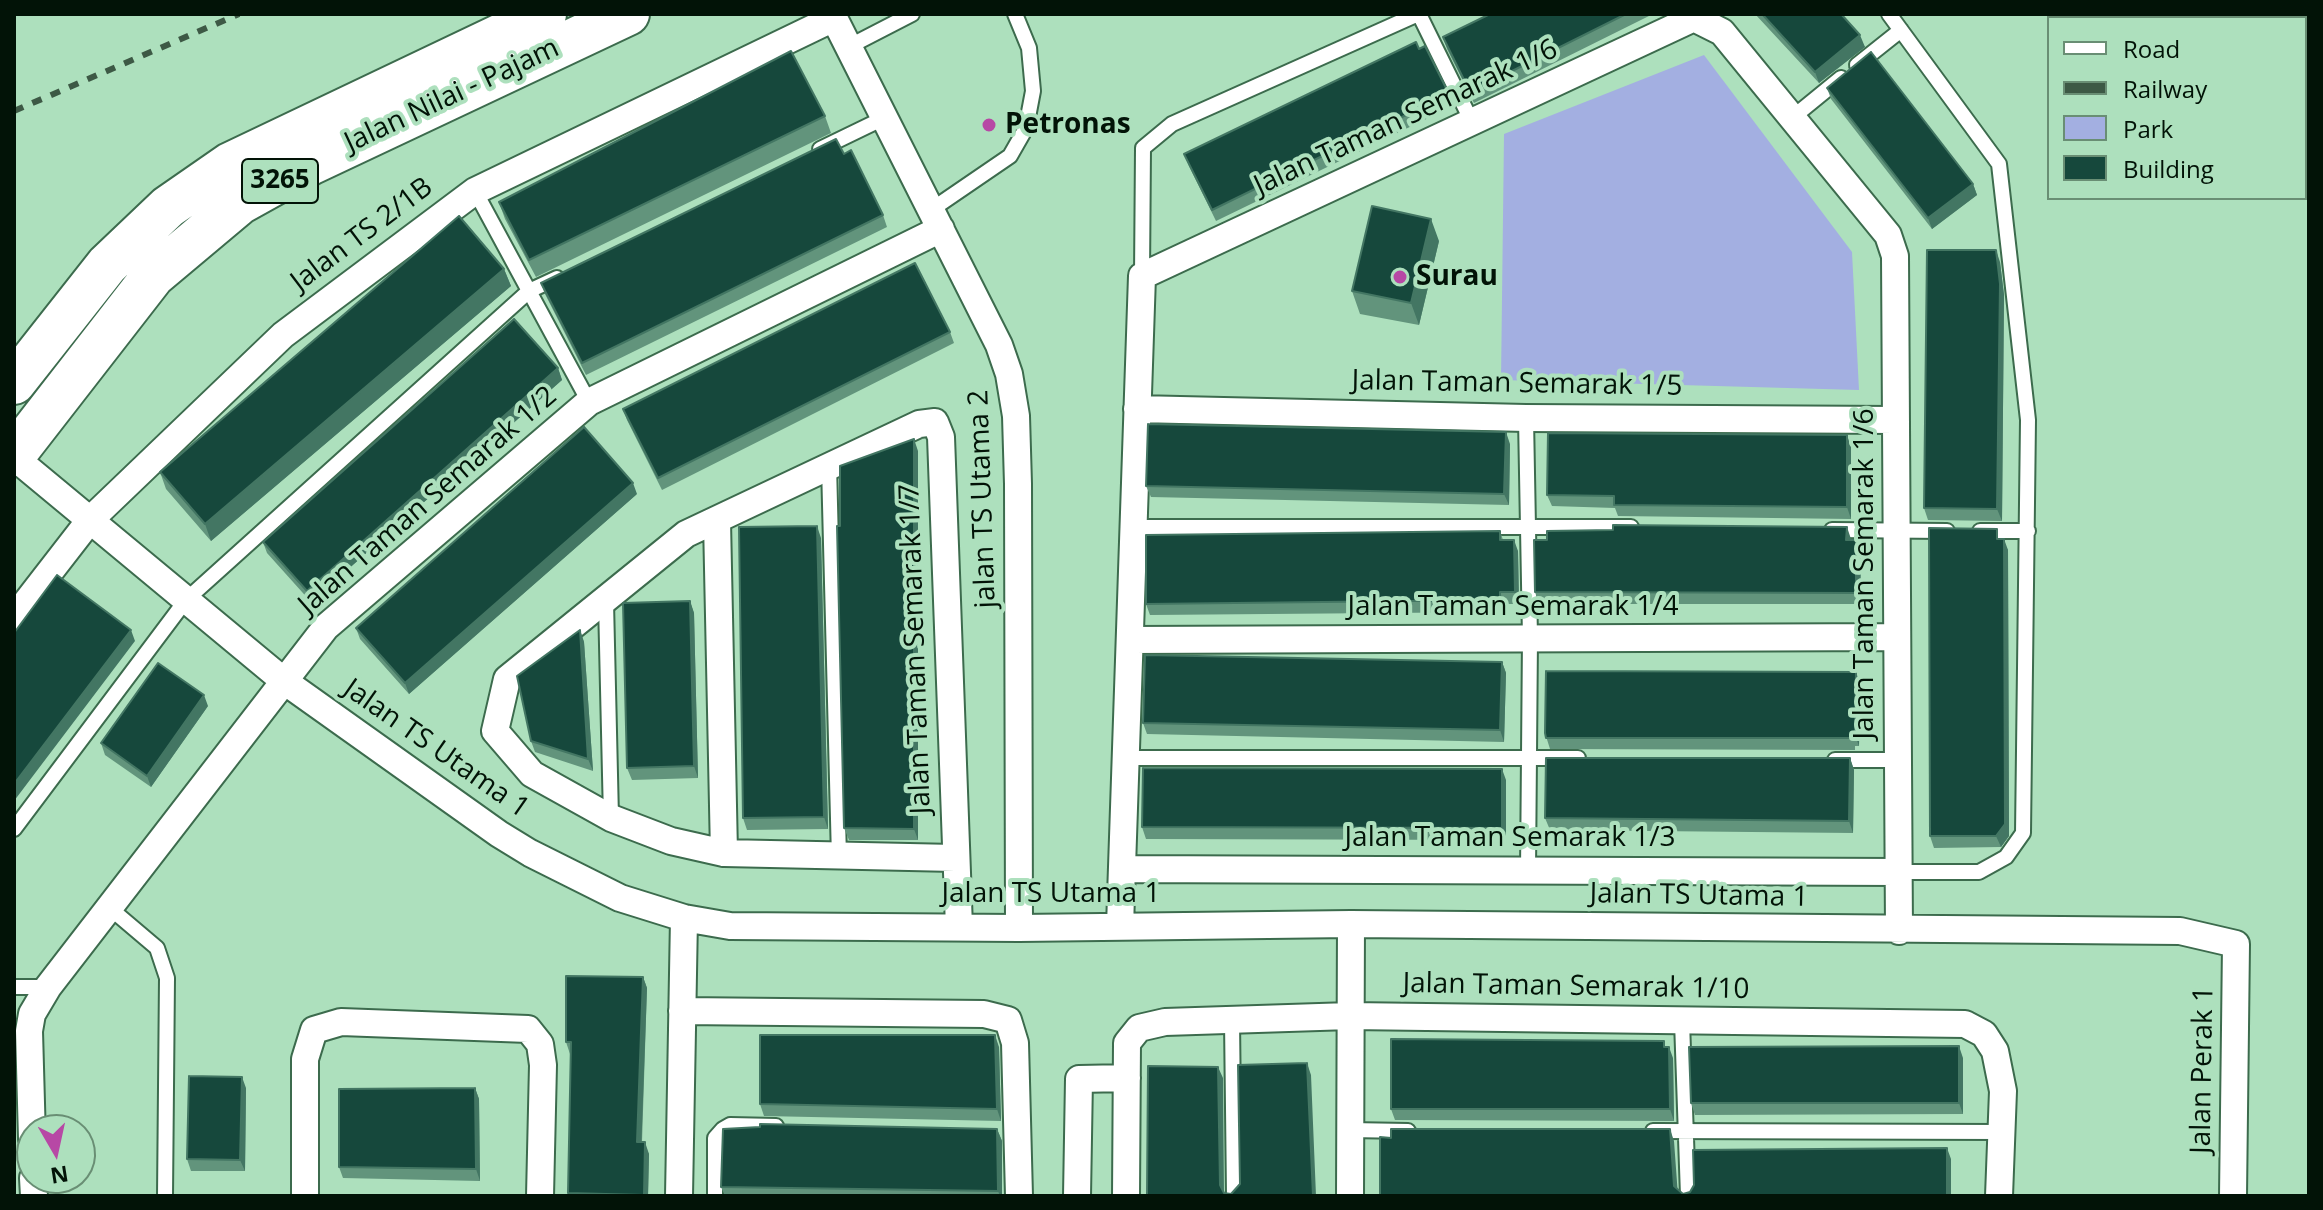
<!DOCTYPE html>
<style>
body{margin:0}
#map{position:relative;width:2323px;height:1210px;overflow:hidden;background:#ade0bd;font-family:"Open Sans",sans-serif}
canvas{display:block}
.frame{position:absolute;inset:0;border:16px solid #021307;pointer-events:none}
.legend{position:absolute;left:2047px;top:16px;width:260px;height:184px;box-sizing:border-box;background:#ade0bd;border:2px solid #698e74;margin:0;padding:10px 14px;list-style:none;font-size:24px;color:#021307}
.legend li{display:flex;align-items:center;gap:16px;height:40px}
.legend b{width:40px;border:2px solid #698e74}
.north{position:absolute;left:16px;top:1114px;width:80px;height:80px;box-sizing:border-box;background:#ade0bd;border:2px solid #698e74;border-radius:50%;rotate:171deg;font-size:22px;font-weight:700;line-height:32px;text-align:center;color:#021307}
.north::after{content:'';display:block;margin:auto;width:28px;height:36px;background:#b748a5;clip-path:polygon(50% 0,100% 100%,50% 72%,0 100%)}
</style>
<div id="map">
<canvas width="2323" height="1210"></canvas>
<div class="frame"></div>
<ul class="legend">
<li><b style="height:10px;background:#fff"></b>Road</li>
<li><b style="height:10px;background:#3d5945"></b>Railway</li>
<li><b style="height:22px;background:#a3afe1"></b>Park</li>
<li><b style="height:22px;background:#16483c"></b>Building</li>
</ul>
<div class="north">N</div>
</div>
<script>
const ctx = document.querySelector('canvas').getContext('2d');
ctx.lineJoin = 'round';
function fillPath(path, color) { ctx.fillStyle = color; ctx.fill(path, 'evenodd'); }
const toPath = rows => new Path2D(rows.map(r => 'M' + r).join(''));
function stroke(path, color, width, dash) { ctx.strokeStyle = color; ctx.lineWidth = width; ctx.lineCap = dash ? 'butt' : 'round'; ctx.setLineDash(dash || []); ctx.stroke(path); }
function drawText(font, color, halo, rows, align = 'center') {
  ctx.font = font + ' "Open Sans",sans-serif'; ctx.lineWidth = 8; ctx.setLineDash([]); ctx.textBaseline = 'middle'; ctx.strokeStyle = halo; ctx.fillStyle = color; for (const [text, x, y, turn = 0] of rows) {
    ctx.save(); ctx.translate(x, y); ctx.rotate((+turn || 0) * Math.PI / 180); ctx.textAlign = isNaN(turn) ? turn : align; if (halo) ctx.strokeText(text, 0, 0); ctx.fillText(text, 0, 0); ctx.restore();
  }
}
fillPath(toPath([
 [1704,55,1852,252,1859,390,1501,380,1504,134]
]), '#a3afe1');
const service = toPath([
 [1419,14,1472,122],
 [1889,14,1999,164,2028,420,2023,833,2006,857,1979,872,1899,872],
 [848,47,912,14],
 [1857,65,1901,30],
 [1792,118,1841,78],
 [820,149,884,118],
 [475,191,589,402],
 [931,210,1010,156,1026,128,1033,91,1029,48,1015,14],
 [1142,276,1143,148,1172,124,1418,14],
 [1526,418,1530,638,1528,871],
 [829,465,839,858],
 [1133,527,1631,527],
 [1832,530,1947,531],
 [1980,531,2028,531],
 [606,602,611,818],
 [1126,758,1578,758],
 [1835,760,1898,760],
 [14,829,186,600,529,291,557,278],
 [111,909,157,948,167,978,165,1196],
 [14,987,48,987],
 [1232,1020,1234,1196],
 [1682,1021,1688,1196],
 [1349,1130,1408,1131],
 [1653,1131,2002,1132],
 [715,1196,715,1138,723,1129,730,1125,776,1126]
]);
const minor = toPath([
 [832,14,999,345,1009,374,1016,416,1018,484,1019,928],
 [1137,409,1526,418,1896,420],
 [14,457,284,681,499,834,530,853,620,898,684,918,730,926,1019,928,1351,924,2180,931,2236,944,2233,1196],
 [717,521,724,853],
 [14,618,90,520,283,335,475,191,834,18],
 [1130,640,1897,637],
 [955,858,724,853,671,841,611,818,532,774,495,731,507,679,686,534,919,424,935,422,941,437,959,927],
 [1122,869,1899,872],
 [1120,926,1142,276,1694,18,1722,32,1888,235,1895,256,1899,931],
 [682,1011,984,1014,1008,1020,1015,1043,1019,1196],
 [32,1139,29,1031,32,1014,48,987,326,627,589,402,941,229],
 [33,1178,34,1196],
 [305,1196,305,1059,314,1030,341,1022,528,1029,540,1044,543,1065,540,1196],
 [679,1196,684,918],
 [1077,1196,1079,1079,1127,1078],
 [1126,1196,1127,1043,1139,1028,1165,1022,1350,1016,1965,1024,1984,1034,1995,1051,2003,1091,1999,1196],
 [1350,1196,1351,924]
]);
const primary = toPath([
 [14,383,107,265,168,207,230,164,545,14],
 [14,455,153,276,240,203,312,163,628,14]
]);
stroke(service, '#3c6b4d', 18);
stroke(minor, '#3c6b4d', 30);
stroke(primary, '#3c6b4d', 46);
stroke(service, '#fff', 14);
stroke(minor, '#fff', 26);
stroke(primary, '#fff', 42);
stroke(toPath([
 [14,111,239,14]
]), '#3d5945', 6, [10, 10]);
fillPath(toPath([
 [1490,14,1653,14,1474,103,1447,49,1443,37],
 [1755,14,1841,14,1865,47,1819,83],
 [1419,49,1449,94,1453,106,1216,221,1189,166,1184,154],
 [1827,88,1973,184,1977,195,1932,229,1831,99],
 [825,116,831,133,536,277,505,219,499,202],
 [844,154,883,215,887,227,586,375,545,294,541,283],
 [1439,241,1419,325,1360,314,1352,291],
 [2000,262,2004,295,2002,521,1928,520,1924,508],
 [504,269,511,286,211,541,166,489,160,472],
 [950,332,954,343,662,490,627,420,623,409],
 [558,368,562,380,311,602,267,553,263,542],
 [1510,444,1509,505,1151,497,1146,486],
 [1851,447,1851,519,1618,516,1615,508,1552,506,1547,495],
 [918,451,918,840,849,840,844,828,840,526],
 [637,494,409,694,360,639,356,628],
 [1500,531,1503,540,1518,551,1519,604,1504,604,1504,612,1150,615,1146,604],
 [821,538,828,829,747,830,743,818],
 [1851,539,1851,540,1856,540,1861,552,1860,604,1539,604,1535,592],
 [2001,539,2008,550,2009,836,2001,847,1934,848,1930,836],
 [690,601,694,613,698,778,632,780,627,768],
 [580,630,584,642,593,771,535,752,531,741],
 [1502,662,1506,673,1504,742,1147,734,1143,723],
 [1860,684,1859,746,1855,746,1855,750,1550,749,1545,733],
 [208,706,151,787,105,755,101,743],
 [1850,758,1854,770,1853,833,1550,830,1545,818],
 [1506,780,1506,840,1146,839,1142,827],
 [643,977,647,988,642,1142,649,1154,648,1196,569,1196,571,1054,570,1054,566,1042],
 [999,1047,1001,1121,764,1116,760,1104],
 [1673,1058,1674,1121,1395,1120,1391,1109],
 [1963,1058,1963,1114,1695,1115,1691,1103],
 [246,1088,245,1171,191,1171,187,1159],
 [475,1088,479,1099,480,1181,343,1178,339,1167],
 [997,1129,1002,1141,1002,1196,725,1196,721,1187]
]), '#62947c');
fillPath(toPath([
 [1860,35,1865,47,1819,83,1815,72],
 [1973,184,1977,195,1932,229,1928,218],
 [1431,219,1439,241,1419,325,1411,303],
 [1996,250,2000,262,2004,295,2002,521,1997,509],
 [504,269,511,286,211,541,205,524],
 [558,368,562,380,311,602,307,591],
 [1506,432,1510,444,1509,505,1504,494],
 [1847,435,1851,447,1851,519,1847,507],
 [914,439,918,451,918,840,914,829],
 [633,483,637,494,409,694,405,683],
 [817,526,821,538,828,829,824,817],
 [1847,527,1851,539,1851,552,1846,540],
 [2004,539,2008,550,2009,836,2001,847,1996,836],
 [1514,540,1518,551,1519,604,1515,592],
 [1856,540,1861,552,1860,604,1856,593],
 [1500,592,1504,604,1504,612,1500,600],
 [690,601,694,613,698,778,694,766],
 [131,630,135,641,14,801,14,784],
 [580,630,584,642,593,771,588,759],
 [1502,662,1506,673,1504,742,1500,730],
 [1856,672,1860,684,1859,746,1855,735],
 [204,695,208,706,151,787,147,776],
 [1850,758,1854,770,1853,833,1849,821],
 [1502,769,1506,780,1506,840,1502,828],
 [643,977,647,988,641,1154,637,1142],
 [995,1035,999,1047,1001,1121,997,1109],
 [1959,1046,1963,1058,1963,1114,1959,1103],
 [1669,1047,1673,1058,1674,1121,1670,1109],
 [1307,1063,1311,1075,1316,1196,1313,1196],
 [1218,1067,1223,1078,1224,1196,1220,1185],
 [242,1077,246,1088,245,1171,240,1160],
 [475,1088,479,1099,480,1181,476,1169],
 [997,1129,1002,1141,1002,1196,1000,1196,998,1191],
 [1670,1129,1674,1141,1678,1196,1674,1186],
 [645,1142,649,1154,648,1196,644,1196],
 [1947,1148,1951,1159,1951,1196,1947,1196]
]), '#437663');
const building = toPath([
 [1490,14,1626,14,1470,92,1443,37,1490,14],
 [1762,14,1841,14,1860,35,1815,72,1762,14],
 [1416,42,1419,49,1425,46,1449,94,1212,210,1184,154,1416,42],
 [791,51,825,116,529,260,499,202,791,51],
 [1871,52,1973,184,1928,218,1827,88,1871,52],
 [836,139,844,154,851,150,883,215,582,363,541,283,836,139],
 [1372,206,1431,219,1411,303,1352,291,1372,206],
 [459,216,504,269,205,524,160,472,459,216],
 [1927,250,1996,250,2000,284,1997,509,1924,508,1927,250],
 [915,263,950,332,658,478,623,409,915,263],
 [514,319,558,368,307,591,263,542,514,319],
 [1148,424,1506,432,1504,494,1146,486,1148,424],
 [584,427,633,483,405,683,356,628,584,427],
 [1548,433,1847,435,1847,507,1614,505,1614,496,1547,495,1548,433],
 [914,439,914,829,844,828,837,526,840,526,840,466,914,439],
 [1613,525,1847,527,1846,540,1856,540,1856,593,1535,592,1534,540,1547,540,1547,531,1613,530,1613,525],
 [817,526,824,817,743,818,739,527,817,526],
 [1929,528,1997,529,1997,539,2004,539,2005,824,1996,836,1930,836,1929,528],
 [1500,531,1500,540,1514,540,1515,592,1500,592,1500,600,1146,604,1146,535,1500,531],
 [57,575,131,630,14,784,14,633,57,575],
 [690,601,694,766,627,768,623,603,690,601],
 [580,630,588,759,531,741,517,676,580,630],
 [1145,655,1502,662,1500,730,1143,723,1145,655],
 [158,663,204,695,147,776,101,743,158,663],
 [1546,671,1856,672,1855,735,1851,735,1851,738,1546,738,1545,733,1546,671],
 [1546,758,1850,758,1849,821,1545,818,1546,758],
 [1143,768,1502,769,1502,828,1142,827,1143,768],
 [566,976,643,977,637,1142,645,1142,644,1195,568,1193,571,1042,566,1042,566,976],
 [760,1035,995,1035,997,1109,760,1104,760,1035],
 [1391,1039,1664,1041,1664,1047,1669,1047,1670,1109,1391,1109,1391,1039],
 [1959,1046,1959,1103,1691,1103,1689,1047,1959,1046],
 [1307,1063,1313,1196,1147,1196,1148,1066,1218,1067,1220,1185,1224,1193,1231,1194,1240,1184,1238,1065,1307,1063],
 [189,1076,242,1077,240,1160,187,1159,189,1076],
 [475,1088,476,1169,339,1167,339,1089,475,1088],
 [760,1124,997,1129,998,1191,721,1187,723,1129,760,1127,760,1124],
 [1391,1129,1670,1129,1674,1186,1683,1194,1690,1192,1694,1185,1693,1150,1947,1148,1947,1196,1380,1196,1380,1137,1391,1138,1391,1129]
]);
fillPath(building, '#16483c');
stroke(building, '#437663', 2);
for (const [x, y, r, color] of [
 [989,125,8,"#b748a5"],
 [1400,277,8,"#b748a5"]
]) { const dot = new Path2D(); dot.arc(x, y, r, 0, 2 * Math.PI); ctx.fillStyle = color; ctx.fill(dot); stroke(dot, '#ade0bd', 3); }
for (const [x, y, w] of [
 [280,181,76]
]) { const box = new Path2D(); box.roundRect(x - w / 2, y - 22, w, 44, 6); ctx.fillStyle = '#ade0bd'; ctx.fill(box); stroke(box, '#021307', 2); }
drawText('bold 26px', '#021307', null, [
 ["3265",280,181]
]);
drawText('28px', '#021307', '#ade0bd', [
 ["Jalan Nilai - Pajam",452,96,-25],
 ["Jalan Taman Semarak 1/6",1406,118,-25],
 ["Jalan TS 2/1B",362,235,-37],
 ["Jalan Taman Semarak 1/5",1517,384,1],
 ["jalan TS Utama 2",983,499,-92],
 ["Jalan Taman Semarak 1/2",428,501,-41],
 ["Jalan Taman Semarak 1/6",1865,574,-90],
 ["Jalan Taman Semarak 1/4",1513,607],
 ["Jalan Taman Semarak 1/7",916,649,-92],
 ["Jalan TS Utama 1",436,749,35],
 ["Jalan Taman Semarak 1/3",1510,838],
 ["Jalan TS Utama 1",1051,894],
 ["Jalan TS Utama 1",1699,896,1],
 ["Jalan Taman Semarak 1/10",1576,987,1],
 ["Jalan Perak 1",2203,1070,-89]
]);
drawText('bold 28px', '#021307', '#ade0bd', [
 ["Petronas",1005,125],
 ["Surau",1416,277]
], 'left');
</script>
